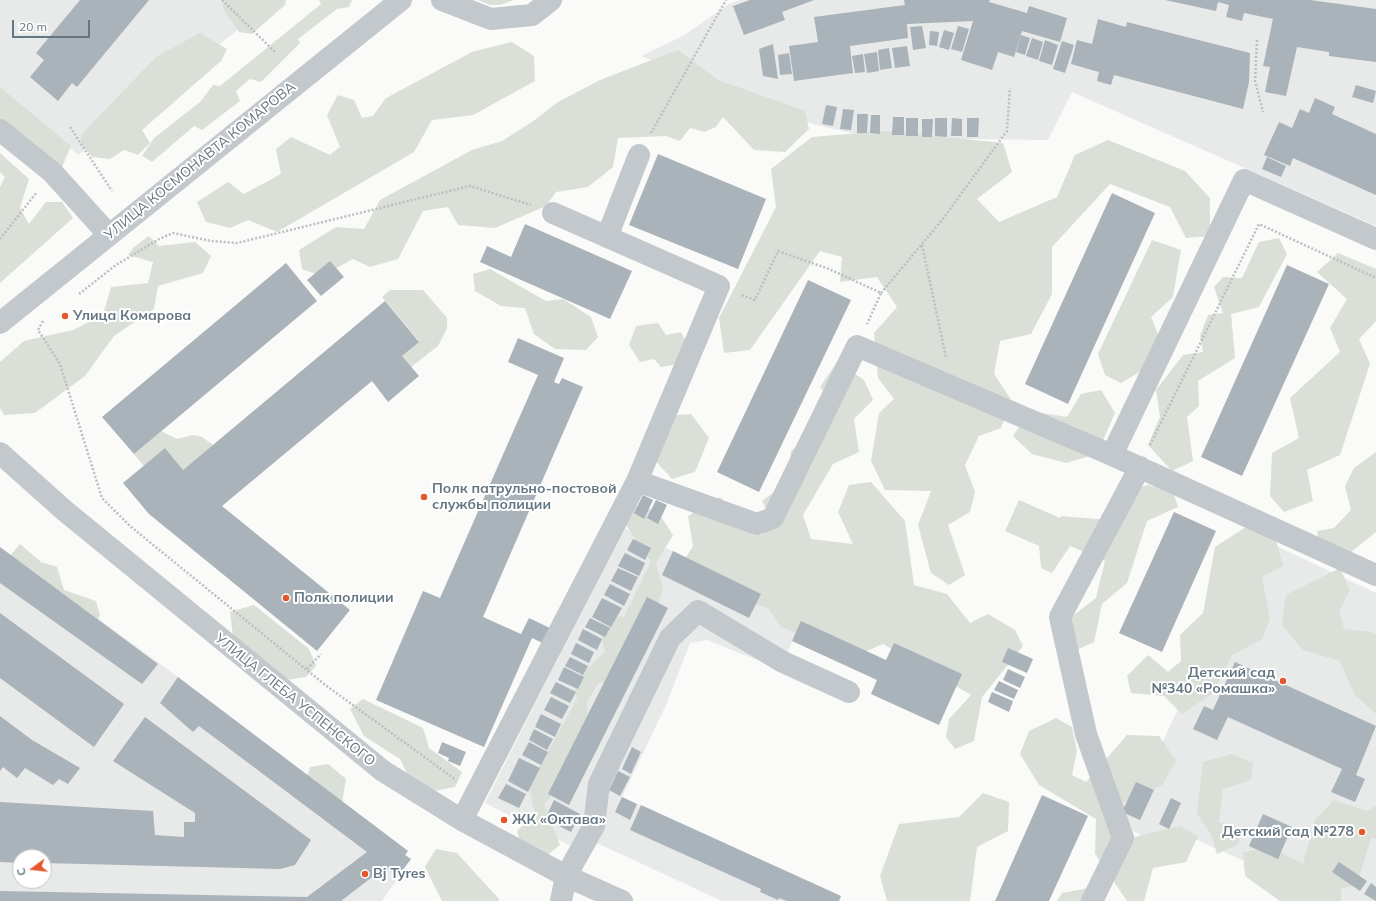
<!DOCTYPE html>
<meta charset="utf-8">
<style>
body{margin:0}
#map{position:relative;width:1376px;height:901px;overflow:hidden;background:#fafaf8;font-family:Mulish,sans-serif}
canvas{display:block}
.north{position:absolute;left:12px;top:849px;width:40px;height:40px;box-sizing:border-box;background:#fff;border:1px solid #c1c8cd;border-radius:50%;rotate:255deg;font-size:11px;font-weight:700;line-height:16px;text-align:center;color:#657683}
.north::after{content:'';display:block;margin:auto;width:14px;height:18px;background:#e4572e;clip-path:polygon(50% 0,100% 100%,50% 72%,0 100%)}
.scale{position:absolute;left:12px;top:20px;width:78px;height:18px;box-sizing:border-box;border:2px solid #657683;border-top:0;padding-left:5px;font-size:12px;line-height:14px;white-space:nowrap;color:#657683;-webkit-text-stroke:3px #fff;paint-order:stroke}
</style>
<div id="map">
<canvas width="1376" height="901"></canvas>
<div class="north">С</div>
<div class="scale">20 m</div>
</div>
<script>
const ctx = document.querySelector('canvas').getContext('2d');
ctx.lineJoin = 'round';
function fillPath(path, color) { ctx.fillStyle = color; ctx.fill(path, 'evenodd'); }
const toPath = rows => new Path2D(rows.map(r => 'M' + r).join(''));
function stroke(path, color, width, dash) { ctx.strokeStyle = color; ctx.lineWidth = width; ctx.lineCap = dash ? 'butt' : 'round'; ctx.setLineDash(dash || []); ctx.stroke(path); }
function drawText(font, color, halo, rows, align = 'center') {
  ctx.font = font + ' Mulish,sans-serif'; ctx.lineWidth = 4; ctx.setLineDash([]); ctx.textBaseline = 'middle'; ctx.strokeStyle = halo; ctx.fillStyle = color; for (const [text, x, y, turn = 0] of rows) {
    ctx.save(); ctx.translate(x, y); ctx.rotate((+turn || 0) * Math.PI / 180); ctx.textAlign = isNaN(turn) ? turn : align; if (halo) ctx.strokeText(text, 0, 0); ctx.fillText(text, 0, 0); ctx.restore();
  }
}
fillPath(toPath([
 [0,0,276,0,78,155,0,87],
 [740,0,1376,0,1376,226,1072,92,1048,140,872,138,813,124,641,56,683,36,729,4],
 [624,528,737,582,801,621,780,669,707,640,690,643,666,705,622,797,841,896,839,901,722,901,599,844,571,846,485,803],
 [1257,537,1376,593,1376,901,1333,901,1175,830,1149,839,1110,819,1131,770,1147,776],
 [0,547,178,677,408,851,405,855,411,859,382,901,0,901],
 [20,857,44,857,44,881,20,881]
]), '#e8e9e9');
fillPath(toPath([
 [223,0,286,0,285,5,252,34,239,32,223,9],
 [319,0,352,0,349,7,337,9,298,39,300,43,261,82,250,79,236,91,240,101,202,130,194,126,152,162,142,156,154,138,200,102,213,85,220,86,321,4],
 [478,0,514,0,500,5,490,5],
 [200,33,227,49,221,61,142,130,150,143,138,155,124,150,110,159,92,157,81,143,81,135,156,57],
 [512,42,534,56,535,81,473,115,432,120,414,152,277,232,248,220,230,228,206,222,197,202,228,182,244,194,281,174,276,149,291,137,330,155,340,147,327,115,338,95,354,100,362,118,373,116,386,98,472,52],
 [678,50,718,80,805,111,809,129,785,152,754,150,723,117,716,127,704,132,690,128,680,141,666,136,618,138,613,167,588,187,556,192,546,206,495,228,458,225,448,207,423,211,398,259,370,267,353,259,322,276,302,269,299,250,336,227,364,229,380,200,472,150,502,141,532,122,558,102,600,80],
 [0,87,71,146,62,167,56,166,0,119],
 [885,131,1003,143,1012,172,977,199,999,222,1057,197,1075,155,1108,140,1185,171,1210,198,1210,236,1186,238,1170,207,1110,184,1052,247,1052,294,1031,334,1000,341,994,374,1012,401,1001,428,979,436,965,465,975,492,970,512,948,525,965,575,949,585,931,573,918,525,931,491,885,490,871,461,879,413,894,399,878,378,874,333,897,307,877,277,840,282,842,257,820,251,750,350,724,353,719,318,776,207,771,169,812,137],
 [0,153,29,179,20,208,29,224,46,202,62,202,73,218,0,283,0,187,5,177,0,172],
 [149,236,159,246,195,242,211,256,203,273,158,286,154,309,114,336,85,376,35,413,4,415,0,408,0,362,24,341,73,330,103,315,111,287,148,283,153,262,128,255,134,247],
 [1279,238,1287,254,1259,307,1231,314,1235,358,1198,381,1199,406,1187,417,1193,461,1172,471,1148,445,1160,417,1156,390,1183,355,1203,352,1200,336,1208,315,1223,313,1214,287,1223,277,1242,278,1259,242],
 [1152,240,1181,250,1173,297,1151,317,1160,339,1146,368,1121,383,1105,375,1098,354],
 [1338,253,1376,269,1376,321,1359,339,1370,364,1340,455,1307,470,1313,501,1284,512,1270,496,1272,453,1299,438,1290,398,1340,352,1330,328,1347,299,1317,272],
 [490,269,546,301,563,299,591,317,598,337,586,350,555,349,534,334,525,308,501,306,475,291,473,274],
 [390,290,423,290,447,318,447,328,438,346,411,367,402,356,419,341,382,297],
 [658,323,666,335,681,332,688,346,679,364,661,367,654,359,640,362,629,345,636,326],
 [837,362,864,380,873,400,854,419,859,452,833,464,803,515,811,539,853,544,838,512,849,485,871,482,905,521,914,585,947,594,970,623,988,614,1015,630,1023,646,982,697,974,741,955,749,946,737,949,719,971,695,883,644,855,656,781,627,768,608,692,584,681,565,693,546,688,516,720,497,761,535,775,526,762,501,787,482,791,451,836,410,820,387],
 [1101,390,1115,413,1097,454,1066,463,1032,454,1013,436,1029,411,1067,417,1081,394],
 [691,414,709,438,695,472,672,479,652,457,661,416],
 [161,431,177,439,193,435,202,437,213,445,183,470,165,448,144,466,134,454],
 [1376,452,1376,532,1350,553,1320,550,1317,531,1334,528,1351,510,1345,486,1354,468],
 [1148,485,1173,491,1178,507,1147,521,1127,583,1102,604,1094,642,1068,654,1062,624,1096,598,1105,561,1070,546,1052,573,1041,568,1039,546,1005,531,1019,500,1060,518,1061,516,1121,521,1131,489],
 [634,505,657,511,673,535,656,563,663,588,652,627,625,684,598,683,587,702,588,729,562,786,544,804,560,845,546,856,522,847,517,831,535,814,529,786,577,699,573,682,605,652,599,627,605,617,624,617,651,562,626,525],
 [1249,525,1275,537,1283,566,1262,577,1270,619,1262,639,1232,655,1213,693,1182,714,1164,696,1131,693,1127,676,1148,655,1168,672,1181,661,1180,635,1203,613,1215,547],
 [20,544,41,562,57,567,64,590,96,601,100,615,93,629,3,564],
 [1340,568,1350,590,1339,611,1344,629,1371,632,1376,635,1376,714,1355,695,1340,661,1303,650,1282,625,1286,595],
 [254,605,309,649,316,666,306,677,285,680,233,636,230,612],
 [363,699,423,728,429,748,462,772,455,787,434,791,412,784,400,759,364,736,350,709],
 [1056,718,1072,727,1077,751,1072,775,1086,782,1127,735,1159,736,1176,761,1162,785,1123,803,1134,837,1180,826,1198,836,1186,862,1153,868,1144,901,1127,901,1095,854,1096,819,1039,785,1020,754,1029,731],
 [1232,754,1253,763,1251,780,1223,789,1219,822,1240,828,1239,844,1217,854,1211,834,1197,814,1203,762],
 [328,764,346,779,342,804,304,787,310,767],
 [983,793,1009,802,1008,831,977,847,970,901,887,901,880,876,899,824,959,817],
 [1334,800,1366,811,1376,806,1376,839,1371,838,1357,884,1341,889,1341,901,1280,901,1245,876,1243,852,1270,847,1303,864,1315,820],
 [436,849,457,853,499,899,499,901,442,901,425,867],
 [1089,888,1094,901,1057,901,1062,893]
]), '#dadfd7');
fillPath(toPath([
 [80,0,149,0,77,87,72,83,58,101,30,77,44,60,36,53],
 [750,0,814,0,782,12,785,20,744,35,733,6],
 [904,0,990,0,989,2,1027,13,1029,6,1067,18,1060,42,1022,31,1014,57,998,52,992,70,961,60,973,21,907,24,908,38,850,46,853,73,794,81,789,46,818,42,814,17,905,5],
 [1165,0,1310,0,1376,9,1376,62,1329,56,1329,52,1297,47,1286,96,1265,92,1270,67,1263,66,1273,19,1244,13,1242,21,1226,17,1229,5,1218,2,1216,11],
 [1098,19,1126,27,1127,22,1250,53,1249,82,1243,109,1114,75,1111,85,1097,81,1099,72,1071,64,1077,40,1092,44],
 [922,26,926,48,913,50,910,27],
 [958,26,969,29,962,52,951,49],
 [944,30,954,33,949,50,939,47],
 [930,31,939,32,937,46,929,45],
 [1021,35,1030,38,1025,55,1016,52],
 [1032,38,1043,42,1038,60,1026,56],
 [1045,40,1058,45,1052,65,1039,61],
 [1062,41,1074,45,1065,73,1053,69],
 [773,44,778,79,763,76,759,49],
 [907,46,910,66,895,68,892,48],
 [889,48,892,68,880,70,878,50],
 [877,52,879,71,867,73,864,54],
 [789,53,792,74,780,75,778,55],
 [863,54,865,72,855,73,852,56],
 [1356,85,1376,91,1373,103,1352,97],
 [1315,98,1335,107,1332,114,1376,134,1376,195,1293,158,1290,166,1264,155,1279,122,1292,128,1300,109,1309,113],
 [826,105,837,107,833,126,822,124],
 [843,109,854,110,851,130,840,129],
 [857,114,868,114,867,133,857,133],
 [871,115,880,115,880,134,870,133],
 [893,117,904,117,904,135,892,135],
 [906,118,918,118,918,136,906,136],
 [935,118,947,118,947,137,935,136],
 [952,118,962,119,962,136,951,136],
 [967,118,979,118,978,137,967,137],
 [922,119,933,119,932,137,922,137],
 [658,154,766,199,738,269,629,225],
 [1267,157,1286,166,1281,177,1262,169],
 [1112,193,1155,213,1068,404,1025,384],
 [525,224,632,271,610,319,480,262,487,246,511,257],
 [330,261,344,277,321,296,307,280],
 [286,263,317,301,134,454,102,417],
 [1287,265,1329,284,1242,476,1201,457],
 [808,280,851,300,759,492,717,472],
 [385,301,419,342,402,356,419,376,388,402,372,381,222,506,350,610,317,651,149,514,123,483,165,448,183,470],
 [518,338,564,358,554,382,559,384,562,378,583,387,483,617,521,634,529,618,554,630,547,645,532,638,484,747,376,700,423,591,440,598,538,375,508,362],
 [643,495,653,500,644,519,634,513],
 [656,500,667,505,658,524,647,518],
 [1174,512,1216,531,1162,652,1119,633],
 [633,539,651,548,645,560,627,550],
 [0,547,158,664,142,684,0,583],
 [673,551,761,594,749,618,662,575],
 [625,553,645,563,639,576,618,566],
 [618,568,638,577,631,591,611,581],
 [610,584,630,594,624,606,604,595],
 [647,597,668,608,569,805,548,794],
 [602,598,622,608,611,627,592,617],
 [0,613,124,704,94,747,0,678],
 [590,618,610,628,605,637,585,627],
 [801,621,886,660,894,643,962,674,939,725,871,694,877,680,792,641],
 [583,629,602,639,597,650,578,640],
 [576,643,594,652,589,663,571,654],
 [1008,648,1033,659,1027,673,1002,662],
 [570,657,588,666,583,675,565,666],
 [1235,662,1376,726,1356,775,1365,779,1355,802,1331,792,1342,769,1228,717,1217,740,1193,729,1204,706,1213,710],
 [564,667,584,677,578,689,558,680],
 [1008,669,1025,677,1020,688,1003,680],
 [178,677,408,851,405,855,411,859,398,876,384,868,341,901,0,901,0,891,307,897,367,852,199,726,193,732,160,703],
 [999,681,1018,690,1014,699,994,690],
 [556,682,576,692,570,703,550,693],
 [992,692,1013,701,1009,712,988,702],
 [551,697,569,706,562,719,544,710],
 [541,714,561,724,555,737,535,727],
 [0,716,32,740,80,768,68,784,59,779,53,785,25,768,17,778,3,767,0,771],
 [145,717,311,840,295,865,280,869,44,863,44,857,20,857,20,863,0,862,0,802,153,811,155,835,184,837,184,822,195,822,195,813,113,761],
 [534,729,553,739,547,750,529,740],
 [442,742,466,752,460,766,448,761,449,758,438,753],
 [529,742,548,752,541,765,522,755],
 [632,747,641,752,631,774,622,769],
 [519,758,540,768,528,792,508,781],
 [618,771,630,777,620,796,609,790],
 [1136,782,1154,790,1140,820,1122,812],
 [506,784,526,794,519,808,498,798],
 [1042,795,1088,816,1049,901,995,901],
 [622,797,637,804,630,820,615,812],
 [1171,798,1181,803,1169,829,1159,824],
 [554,800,580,814,571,832,545,819],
 [641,805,841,896,839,901,787,901,779,898,778,900,760,892,761,889,630,830],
 [1263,814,1292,827,1278,859,1249,846],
 [1339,862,1367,881,1360,891,1332,872],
 [1371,883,1376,887,1376,901,1364,894]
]), '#aab3b9');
stroke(toPath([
 [222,0,275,52],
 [1257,40,1255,81,1263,112],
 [70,127,112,191],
 [651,133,726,0],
 [0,239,37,192],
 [922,245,946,357],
 [881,293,942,220,1007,131,1010,88],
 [79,294,116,265,161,238,173,233,211,241,237,243,470,186,531,205],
 [742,295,755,300,778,251,829,269,881,293,867,324],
 [43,321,38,330,60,364,102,498,130,526,324,684,456,780],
 [1150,445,1259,224,1376,278],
 [307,669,321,654]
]), '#bbbfc2', 2.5, [2, 2]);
stroke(toPath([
 [442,0,491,19,532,15,551,0],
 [0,130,52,172,109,235],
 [553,213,719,286,637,481],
 [607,237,639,155],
 [1376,239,1244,180,1112,455,1376,575],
 [0,323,401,0],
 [0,453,65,511,383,771,462,820,566,876,622,901],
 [462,820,637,481,757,524,773,518,857,346,1112,455],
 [561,901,566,876,594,826,599,784,670,638,698,611,783,662,849,692],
 [1092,901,1123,838,1086,734,1060,617,1140,467]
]), '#c3c8cc', 22);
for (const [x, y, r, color] of [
 [65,316,4,"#e4572e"],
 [424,497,4,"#e4572e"],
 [286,598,4,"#e4572e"],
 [1283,681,4,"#e4572e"],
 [504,820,4,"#e4572e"],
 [1362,832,4,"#e4572e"],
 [365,874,4,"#e4572e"]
]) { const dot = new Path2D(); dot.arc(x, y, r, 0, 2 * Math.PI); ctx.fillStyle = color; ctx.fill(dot); stroke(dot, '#fff', 1.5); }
drawText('14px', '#657683', '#fff', [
 ["УЛИЦА КОСМОНАВТА КОМАРОВА",200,161,-39],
 ["УЛИЦА ГЛЕБА УСПЕНСКОГО",295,700,39]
]);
drawText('bold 14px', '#657683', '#fff', [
 ["Улица Комарова",73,316],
 ["Полк патрульно-постовой",432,489],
 ["службы полиции",432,505],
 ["Полк полиции",294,598],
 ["Детский сад",1275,673,"right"],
 ["№340 «Ромашка»",1275,689,"right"],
 ["ЖК «Октава»",512,820],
 ["Детский сад №278",1354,832,"right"],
 ["Bj Tyres",373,874]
], 'left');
</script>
